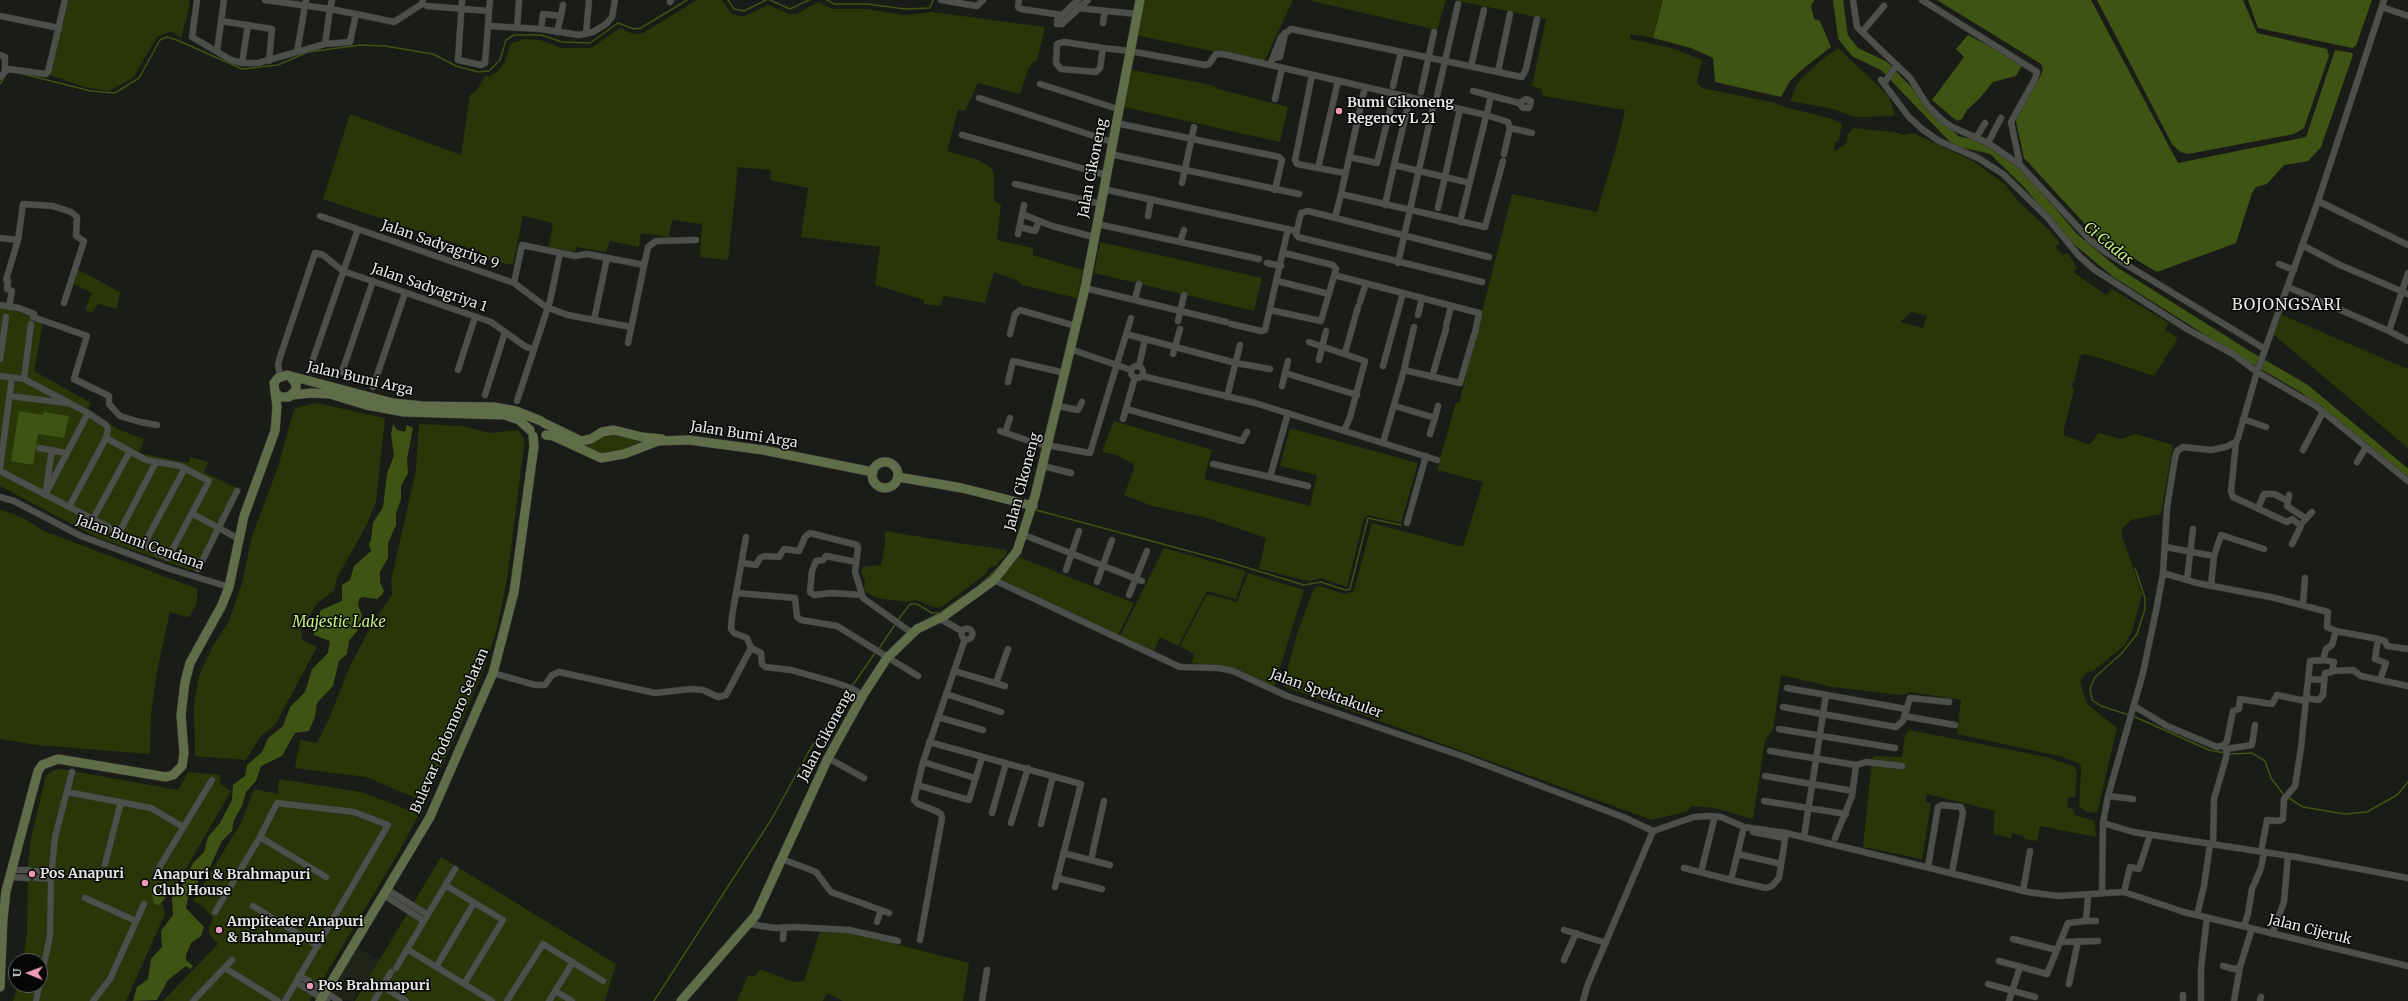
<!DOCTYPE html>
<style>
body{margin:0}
#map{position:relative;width:2408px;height:1001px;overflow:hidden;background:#1a1c17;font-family:Merriweather,serif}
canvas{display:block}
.north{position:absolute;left:8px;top:953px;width:40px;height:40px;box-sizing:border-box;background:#050605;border:1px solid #5f605e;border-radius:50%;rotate:271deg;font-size:11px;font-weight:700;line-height:16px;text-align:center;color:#e5e6e3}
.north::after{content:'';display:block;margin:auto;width:14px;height:18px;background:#ef9ab9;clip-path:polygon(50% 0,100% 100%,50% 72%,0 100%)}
</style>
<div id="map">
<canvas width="2408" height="1001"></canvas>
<div class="north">U</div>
</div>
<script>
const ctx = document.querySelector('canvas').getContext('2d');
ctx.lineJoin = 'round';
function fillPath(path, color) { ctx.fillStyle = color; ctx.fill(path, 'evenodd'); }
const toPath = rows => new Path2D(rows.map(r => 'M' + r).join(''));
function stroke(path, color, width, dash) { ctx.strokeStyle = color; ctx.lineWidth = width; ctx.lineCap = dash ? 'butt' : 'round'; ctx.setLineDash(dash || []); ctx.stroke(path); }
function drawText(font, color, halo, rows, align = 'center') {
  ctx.font = font + ' Merriweather,serif'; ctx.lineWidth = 3; ctx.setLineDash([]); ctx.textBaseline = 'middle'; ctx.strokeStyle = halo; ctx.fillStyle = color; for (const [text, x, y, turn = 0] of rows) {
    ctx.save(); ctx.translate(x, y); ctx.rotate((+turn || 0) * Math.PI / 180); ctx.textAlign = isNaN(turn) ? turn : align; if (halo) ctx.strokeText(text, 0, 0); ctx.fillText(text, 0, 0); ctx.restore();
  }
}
fillPath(toPath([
 [358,948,378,960,353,1001,343,999,342,1001,330,994]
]), '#202419');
fillPath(toPath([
 [67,0,189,0,190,4,181,38,171,31,157,37,133,78,109,91,85,87,50,75],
 [697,0,722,0,732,14,740,16,745,16,768,5,789,14,797,14,818,2,833,9,866,9,905,15,932,12,1045,27,1037,60,1032,63,1028,70,1020,94,978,83,965,111,958,110,947,151,978,160,990,167,994,173,994,201,1001,204,997,240,1033,248,1033,255,1083,270,1077,298,1022,285,1016,280,994,272,985,303,944,296,940,306,924,304,924,300,875,285,880,247,801,237,808,188,770,180,771,170,738,167,728,260,700,257,702,224,672,220,669,237,641,233,639,247,610,241,606,252,576,247,575,252,548,249,553,223,523,216,513,265,479,258,481,252,323,199,350,114,461,155,470,95,477,90,485,76,490,76,499,70,505,62,510,44,524,39,540,40,561,48,591,48,620,28,633,34,643,33],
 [1142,0,1293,0,1264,62,1135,35],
 [1308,0,1446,0,1437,30],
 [1454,0,1663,0,1653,38,1630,34,1630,39,1672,48,1702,60,1697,83,1702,88,1776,103,1781,106,1833,119,1842,124,1839,140,1835,143,1834,151,1846,144,1848,134,1854,128,1899,133,1903,135,1913,133,1971,160,2005,184,2016,199,2050,231,2060,243,2055,247,2063,255,2068,253,2077,268,2073,272,2106,295,2112,289,2169,323,2165,330,2178,338,2154,376,2097,357,2084,354,2080,356,2074,382,2071,383,2074,390,2064,429,2064,435,2087,444,2090,444,2099,433,2121,439,2136,434,2173,445,2161,514,2131,520,2122,529,2122,536,2142,594,2132,632,2124,646,2093,671,2086,673,2080,682,2087,704,2117,728,2097,813,2088,812,2079,807,2081,773,2081,766,2078,763,2059,756,1957,734,1961,700,1910,692,1901,695,1833,687,1781,675,1773,729,1765,741,1753,819,1715,808,1691,806,1688,811,1652,820,1283,686,1298,631,1314,588,1319,586,1344,594,1354,591,1372,523,1463,547,1483,482,1437,470,1456,402,1459,403,1512,194,1597,212,1618,141,1625,110,1543,96,1541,89,1532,86,1546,19],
 [1912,312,1927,316,1923,328,1900,322],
 [1838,48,1889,96,1895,116,1854,117,1834,109,1790,101,1798,82,1821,60],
 [1132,70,1212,85,1218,89,1288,107,1280,142,1124,107],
 [1100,242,1262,278,1254,311,1094,273],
 [77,269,120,292,117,309,98,304,92,313,85,310,92,293,72,283],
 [0,308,18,311,43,323,34,371,91,403,88,409,102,419,117,429,144,439,139,453,188,463,191,457,208,462,204,472,241,490,201,572,187,569,96,537,0,486],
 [2280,314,2408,369,2408,448,2273,334],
 [316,403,385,418,376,502,367,524,337,578,334,591,317,603,301,631,302,640,317,647,275,725,261,736,246,760,195,756,194,706,199,675,213,646,229,621,242,583,252,536,278,467,292,416,295,408],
 [1114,421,1212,450,1204,479,1310,506,1317,475,1280,466,1290,428,1418,463,1401,523,1367,515,1364,518,1347,587,1322,578,1309,581,1259,569,1266,538,1204,517,1152,506,1124,495,1134,469,1133,464,1117,455,1102,452],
 [419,424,463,426,489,433,518,430,524,438,524,447,507,579,497,629,485,665,461,724,425,802,366,777,295,768,300,740,317,743,328,721,349,668,370,628,392,594,391,581,416,470],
 [607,433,648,440,608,455,596,453,578,443],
 [0,509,25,519,46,532,198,589,196,605,190,616,186,617,170,612,157,671,151,714,150,754,37,745,0,739],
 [885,531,958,543,1007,550,1006,555,994,567,992,566,987,570,988,572,943,606,936,608,915,600,906,602,877,598,864,591,865,580,861,572,862,567,881,565,885,544],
 [1164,548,1246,571,1236,599,1207,591,1178,646,1160,637,1153,652,1120,636],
 [1019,557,1134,603,1118,635,1000,579],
 [1248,573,1304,590,1274,687,1235,668,1192,663,1194,654,1180,646,1207,594,1237,602],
 [1909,730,2047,757,2075,767,2077,772,2075,797,2067,798,2068,808,2073,809,2075,815,2094,821,2096,837,2040,826,2037,841,2024,839,2023,836,2012,833,2011,838,1993,834,1995,811,1927,794,1925,801,1931,804,1922,859,1863,847,1872,759,1874,756,1902,757,1905,735],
 [61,769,178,790,188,772,220,775,220,784,231,791,177,884,162,903,165,914,126,1001,13,1001,18,985,40,985,40,961,23,961,27,934,28,864,31,838,46,775,54,770],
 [279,779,361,792,419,814,400,850,310,1001,163,1001,218,944,209,934,209,927,213,919,205,908,193,901,241,823,254,789,278,794],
 [441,857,616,964,605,1001,355,1001,379,959,397,969,380,959],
 [820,931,857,934,969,963,963,1001,843,1001,827,993,823,1001,737,1001,748,975,755,977,760,969,794,982,804,981]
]), '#283608');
fillPath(toPath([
 [1663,0,1815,0,1811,5,1814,19,1820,21,1831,47,1805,67,1790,81,1781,97,1715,82,1713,58,1691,48,1653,38],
 [1937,0,2091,0,2178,163,2306,137,2335,50,2352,53,2353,55,2321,147,2308,161,2284,165,2267,184,2256,187,2252,193,2236,243,2157,272,2097,237,2024,158,2016,122,2017,115,2040,77,2043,69,2041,64],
 [2097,0,2243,0,2257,33,2327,49,2329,56,2304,128,2294,134,2188,154,2180,152,2172,144],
 [2248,0,2372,0,2356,46,2352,48,2258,28],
 [1968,35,2023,64,2016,76,1993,82,1979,99,1967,110,1962,119,1957,121,1932,100,1964,57,1956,49],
 [19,411,43,415,44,412,69,416,64,438,38,434,33,465,11,461],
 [393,424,397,430,405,432,407,425,413,428,407,459,408,473,401,486,401,499,396,513,396,525,388,543,388,558,380,572,380,582,384,591,382,595,377,599,362,597,359,599,358,605,362,615,357,631,349,641,347,654,339,661,333,686,317,703,315,717,309,731,295,733,282,756,261,766,256,781,246,792,242,806,234,820,232,831,222,841,209,869,201,874,195,889,188,898,186,908,204,927,201,936,191,943,186,955,186,960,193,966,190,969,186,966,168,980,157,1000,133,1001,137,987,148,979,151,959,162,947,161,931,173,915,172,897,182,886,193,863,204,852,208,837,220,823,232,800,233,785,245,776,247,765,262,752,268,738,283,726,290,707,305,692,312,669,328,653,330,641,314,635,313,631,321,610,342,601,342,585,350,580,354,566,371,551,369,544,371,540,373,523,383,507,387,474,394,455,391,434],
 [167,884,171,886,166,895,159,905,154,904,152,895,162,890]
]), '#3f5312');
stroke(toPath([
 [728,0,734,9,744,11,766,0],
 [770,0,790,9,809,0],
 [827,0,834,4,867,4,905,9,930,8,933,0],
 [19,73,91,91,115,93,139,78,160,40,167,37,177,40,242,69,278,65,308,52,360,45,385,46,433,54,456,66,478,72,489,71,500,60,506,40,514,35,541,35,562,42,590,43,618,23,634,29,641,28,687,0],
 [0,84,5,76],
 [1036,510,1222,560,1304,585,1321,582,1345,590,1350,589,1368,518,1401,525],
 [980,585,998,568],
 [898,620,910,604,917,604,932,613,940,613,962,597],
 [878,650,896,623],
 [852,686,875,653],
 [2129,715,2101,706,2092,700,2090,689,2095,677,2121,654,2137,634,2145,609,2145,598,2135,568],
 [2133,716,2209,750,2225,753],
 [2229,754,2252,753,2265,761,2271,778,2284,795],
 [2287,797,2303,807,2345,814,2367,812,2397,795,2408,782],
 [654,1001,771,820,809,751,850,689]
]), '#3f5312', 1.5);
stroke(toPath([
 [1838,0,1843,37,1855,52,1884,66,1956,141,1992,149,2028,184,2073,237,2115,272,2245,354,2305,389,2408,475]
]), '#3f5312', 10);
const street = toPath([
 [197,0,192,37,231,60,242,63,258,63,325,44,350,42,356,14,330,9,325,44],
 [265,0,330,9,332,0],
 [462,0,458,60,481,65,485,63,488,26],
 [941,0,977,6,983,0],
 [1019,0,1018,7,1021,9,1062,15],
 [1078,0,1057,20,1057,24,1062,24,1088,0],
 [1853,0,1857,27,1910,78,1928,106,1942,120,1952,127,1988,143,2020,165,2090,240,2107,253,2265,349],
 [1922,0,2037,72,2035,79,2011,122,2020,165],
 [670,2,671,0],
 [427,6,489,11,488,26,541,29,579,35,593,32,606,24,612,17,615,0],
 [2382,7,2408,16],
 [1077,8,1137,14],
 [489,11,490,0],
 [356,14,394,22,422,4,423,0],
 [0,16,59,28],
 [561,16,563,5],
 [221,21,272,29,269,61],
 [1103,23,1105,11],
 [517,28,519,0],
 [541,29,543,14,561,16,557,32],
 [1862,32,1884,6],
 [586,34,589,0],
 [1103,48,1100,68,1096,72,1061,69,1056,63,1057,44,1064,42,1103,48,1130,51,1205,65,1209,64,1216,54,1223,54,1486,115,1508,122,1510,128],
 [217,51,224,0],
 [297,52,306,0],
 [0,55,5,57,5,71],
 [1273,58,1280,57,1285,33],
 [242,63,248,25],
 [1270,65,1281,37,1291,29,1522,77,1526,69,1537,19],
 [1471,66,1484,10],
 [1498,72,1510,14],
 [1312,75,1295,160,1297,164,1344,173],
 [0,77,8,69,46,74,48,72,65,0],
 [1881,80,1909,117,1922,129,1939,141,1978,158,2003,174,2047,217,2079,256,2095,270,2187,329,2233,354,2257,372,2316,406,2408,481],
 [1884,83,1897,65],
 [1040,84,1118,109],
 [1393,86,1401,52],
 [1473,91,1519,103,1523,108,1529,108,1531,101,1526,99,1519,103],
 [1421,92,1434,32],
 [1437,96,1458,4],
 [1410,97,1394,165,1470,183],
 [979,98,1112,142],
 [1275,99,1282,68],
 [1116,123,1279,157,1282,160,1275,190],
 [962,135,1106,175],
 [1976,138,1985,123],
 [1988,143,2001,118],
 [1110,154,1299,194],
 [1504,154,1510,128,1532,133],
 [1349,157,1377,163,1394,94],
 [1318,168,1338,81],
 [1182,183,1194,127],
 [1015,184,1101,204],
 [1103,189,1296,231],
 [1341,194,1365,87],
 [2318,201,2408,245],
 [1385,205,1394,165],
 [1438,208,1460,109],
 [1022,214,1052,226,1094,237],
 [320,216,514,283,546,307,568,315,631,327],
 [1148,216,1151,199],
 [1335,218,1341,194,1485,227,1503,161],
 [1460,222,1491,96],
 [1097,224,1259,259],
 [1020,227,1035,231,1039,222],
 [1018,234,1024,205],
 [0,238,18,240],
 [1180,242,1184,230],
 [2302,245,2340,265,2408,294],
 [1267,263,1281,266],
 [1398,263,1434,103],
 [2279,264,2294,270],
 [1334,275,1479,313,1475,333],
 [1277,281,1329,294],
 [1482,282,1298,237,1296,234,1301,213,1308,211,1489,257],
 [514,283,522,245,575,256,587,254,644,265],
 [2288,287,2389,331,2408,273],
 [1085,288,1226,322],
 [1135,299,1139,284],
 [1360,302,1366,283],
 [0,305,19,308,34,314,33,317,87,336,74,379,109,396,109,404,120,416,140,422,157,425],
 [9,307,12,291,7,289,8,281,6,280,18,240,23,204,53,206,71,212,77,217,76,236,84,241,64,303],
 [1270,310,1321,321,1336,269,1333,265,1284,253],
 [1418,315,1422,298],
 [594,320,607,258],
 [1178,321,1184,295],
 [1231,324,1261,331,1265,330,1288,229],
 [1446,326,1451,306],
 [2389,331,2408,341],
 [1010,334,1015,314,1020,310,1076,326],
 [1126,334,1145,339],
 [1309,342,1365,361,1350,417,1344,431],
 [628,343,648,247,656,241,696,240],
 [1070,349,1131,370],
 [1345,353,1358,307],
 [1173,354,1180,329],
 [0,359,6,317],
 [1319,360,1326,331],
 [311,365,358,229],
 '1131 372a6 6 0 1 1 12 0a6 6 0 1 1-12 0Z',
 [1139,366,1145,339,1236,363,1270,369],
 [1383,366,1403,293],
 [458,370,475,317],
 [1404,370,1414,327],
 [342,372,373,281],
 [1285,373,1357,395],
 [0,376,24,379,88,413,106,425,108,429,106,438,146,460,180,466,209,481,168,558,0,471],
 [280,376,278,365,280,357,315,253,323,255,343,271,491,322,526,347,533,349],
 [1142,376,1255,403,1437,460],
 [1432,377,1446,329],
 [24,379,31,324],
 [1008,382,1013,361,1065,373],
 [1282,386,1288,361],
 [373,387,405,293],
 [485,395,505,332],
 [9,396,67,403],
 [1227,397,1240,345],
 [517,401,550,301,560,253],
 [1058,406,1078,410,1082,402],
 [1395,406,1435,418,1430,434],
 [1126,409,1242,441,1247,432],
 [1435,418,1438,406],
 [1123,419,1135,377],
 [2243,419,2266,427],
 [1000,431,1035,443,1090,453,1131,318],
 [1005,433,1010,418],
 [2236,442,2231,491,2233,497,2287,522,2292,519,2301,526,2292,544],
 [1383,443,1404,370,1460,383,1474,335],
 [39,448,67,453],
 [2303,450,2323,412],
 [2357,462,2366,447],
 [1213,464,1270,477,1288,413],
 [1043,466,1071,473],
 [0,468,12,377],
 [1270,477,1308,486],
 [46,489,52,450],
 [45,495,88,413],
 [2289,495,2287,506,2305,518],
 [0,497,14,501,81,536,170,569,229,587],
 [69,507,106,438],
 [2258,508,2264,494,2274,494,2286,500],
 [193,514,239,539],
 [93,519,130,451],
 [2304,521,2312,512],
 [1407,523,1426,456],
 [119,533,156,462],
 [1024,535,1142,581],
 [143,546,185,468],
 [2165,547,2214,556,2211,586],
 [2214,556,2221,535,2264,549],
 [856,562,826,556,823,560,816,561,812,571,810,592,814,595,831,593,862,595],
 [743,563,756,565,760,558,765,556,779,557,784,549,799,551,805,537,810,533,857,545,858,548,855,572,863,598,912,633],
 [198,569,237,491],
 [1066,570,1079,531],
 [2163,573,2197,583,2275,598,2328,612,2327,627,2336,631,2332,645,2326,649,2323,660,2310,661,2301,748,2295,786,2284,799,2283,819,2279,821,2267,820,2261,852],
 [994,580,1180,667,1219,668,1233,671,1287,696,1462,756,1623,817,1653,831],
 [2187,580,2193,529],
 [1097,582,1112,540],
 [737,593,795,598,797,617,801,620,837,626,918,676],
 [1129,595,1147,551],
 [2303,605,2305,578],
 [940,619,962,631],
 '961.5 634a5.5 5.5 0 1 1 11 0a5.5 5.5 0 1 1-11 0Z',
 [2336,631,2378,639,2385,641,2387,646,2408,649],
 [2378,639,2375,659,2386,663,2380,680],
 [751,648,761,653,762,664,765,667,791,670,830,681,851,688,863,695],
 [954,671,1005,686],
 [2333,671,2353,670,2361,676,2408,686],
 [493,673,535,685,545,685,552,675,559,672,655,693,691,689,703,690,718,697,726,695,751,648,747,638,734,633,731,629,732,616,746,537],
 [2308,679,2324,680],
 [996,683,1008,649],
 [1787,688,1906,709],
 [946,694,1001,712],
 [2305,698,2319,700,2323,695,2325,673,2332,672,2334,662,2323,660],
 [2134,706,2167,726,2217,747,2224,745,2227,741,2233,711,2239,709,2240,699,2272,704,2277,695,2305,701],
 [1783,707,1896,727,1903,721,1910,698,1949,702],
 [1904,716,1955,725],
 [938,717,983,730],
 [1779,729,1895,748],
 [929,742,1081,784,1055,887],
 [2226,749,2252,745,2255,725],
 [1770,751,1856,765,1866,762,1902,766],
 [828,758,864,778],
 [923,762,975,778],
 [1765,776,1853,791],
 [917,785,969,800,982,757],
 [67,792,151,808,183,827],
 [2108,796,2133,799],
 [1764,801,1846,814],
 [992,813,1006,763],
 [1011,823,1028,768],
 [2103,823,2133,832,2296,857,2408,878],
 [1041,824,1053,776],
 [1744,827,1731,880,1766,888,1772,886,1779,878,1786,833],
 [1753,832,1785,838],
 [260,837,326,877],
 [1804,837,1826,695],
 [1835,838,1852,796,1856,765],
 [2213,845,2214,799,2226,758,2227,752,2224,745],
 [1063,853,1110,865],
 [1738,854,1781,864],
 [782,859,816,872,831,892,889,913],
 [1091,860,1104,801],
 [105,864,121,802],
 [1928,867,1938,807,1942,805,1961,807,1963,813,1952,872],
 [1684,868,1731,880],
 [11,870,29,870],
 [36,871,51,871],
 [157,871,212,780],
 [1701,872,1715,816],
 [9,877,28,878],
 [36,878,51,879],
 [1057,878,1102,889],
 [445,885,503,920,464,984],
 [388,890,428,915],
 [2023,891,2030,851],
 [2102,892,2103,823,2108,796,2143,673,2157,606,2163,573,2167,508,2175,458,2177,451,2183,447,2211,450,2226,447,2236,442,2238,438,2257,372,2318,201,2384,0],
 [2124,892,2130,867,2139,869,2150,835],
 [384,895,424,921],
 [85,898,136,921],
 [253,906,318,946],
 [215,912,260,837,277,803,354,812,388,825,285,1001],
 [2197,915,2204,886,2210,844],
 [2086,921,2096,921],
 [877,922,881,910],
 [749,924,775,928,794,927,849,930,898,941],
 [2244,926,2248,914,2252,889,2261,868,2264,852],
 [1564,930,1606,943],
 [2272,934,2284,902,2288,856],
 [783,939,784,927],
 [2013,939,2057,950],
 [920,940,942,818,941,814,936,811,918,804,914,800,923,762,965,639],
 [2060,942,2098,941],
 [407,949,492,1001],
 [1564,960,1576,933],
 [1999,961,2047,974,2068,923,2086,921,2088,896],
 [2223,966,2234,969,2240,967],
 [436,967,474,903],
 [225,968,278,1001],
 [396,968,455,869],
 [299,976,309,981],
 [296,982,305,988],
 [1988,984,2035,997],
 [2069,984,2078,941],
 [314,985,339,1001],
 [382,986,406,1001],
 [310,991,327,1001],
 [555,991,572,1001],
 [2183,995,2183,1001],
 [36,1001,50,936,51,879,55,837,72,772],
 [93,1001,110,979,144,904],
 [193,1001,232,960],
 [374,1001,391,972],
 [507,1001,543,944,603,981],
 [549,1001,573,962],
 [982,1001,987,970],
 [1583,1001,1588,984,1653,831,1694,817,1709,816,1721,817,1744,827,1786,833,2028,892,2058,896,2124,892,2184,912,2408,966],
 [2009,1001,2020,967],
 [2201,1001,2201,969,2207,917],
 [2234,1001,2240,967,2252,928],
 [2260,1001,2261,997]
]);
const secondary = toPath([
 [290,376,296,384,296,390,289,397,280,397,275,392,274,383,278,378,287,375,393,403,423,406,494,407,516,411,541,421],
 [292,395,312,393,330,394,366,405,404,412,505,415,519,420,530,430],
 [544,423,581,441,591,439,602,432,614,430,642,437,662,439],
 [546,435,553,436,601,458,624,454,658,441,689,440,763,450,873,472],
 '872 475a13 13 0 1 1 26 0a13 13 0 1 1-26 0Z',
 [898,477,962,488,1033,506],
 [0,987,3,919,6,891,38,771,42,765,58,759,166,777,173,775,182,766,184,753,181,715,185,682,190,663,222,605,229,587,244,516,275,431,277,407,275,392],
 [320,1001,430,817,493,673,514,592,534,446,533,436],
 [681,1001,756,915,828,758,863,695,887,658,917,629,944,616,994,580,1017,551,1035,496,1085,288,1140,0]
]);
stroke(street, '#363735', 7);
stroke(secondary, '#363735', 10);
stroke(street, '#4d504a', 6);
stroke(secondary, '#606d49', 9);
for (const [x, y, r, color] of [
 [1339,111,4,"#ef9ab9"],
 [32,874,4,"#ef9ab9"],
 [145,883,4,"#ef9ab9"],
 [219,930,4,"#ef9ab9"],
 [310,986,4,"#ef9ab9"]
]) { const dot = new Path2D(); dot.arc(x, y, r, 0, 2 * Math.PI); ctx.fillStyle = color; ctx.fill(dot); stroke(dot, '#050605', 1.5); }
drawText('bold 14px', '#e5e6e3', '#050605', [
 ["Bumi Cikoneng",1347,103],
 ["Regency L 21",1347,119],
 ["Pos Anapuri",40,874],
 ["Anapuri & Brahmapuri",153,875],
 ["Club House",153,891],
 ["Ampiteater Anapuri",227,922],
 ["& Brahmapuri",227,938],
 ["Pos Brahmapuri",318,986]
], 'left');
drawText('14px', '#e5e6e3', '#050605', [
 ["Jalan Cikoneng",1093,168,-79],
 ["Jalan Sadyagriya 9",440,245,19],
 ["Jalan Sadyagriya 1",429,288,19],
 ["Jalan Bumi Arga",360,379,13],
 ["Jalan Bumi Arga",744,435,9],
 ["Jalan Cikoneng",1023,482,-75],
 ["Jalan Bumi Cendana",140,543,20],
 ["Jalan Spektakuler",1326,694,20],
 ["Bulevar Podomoro Selatan",450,731,-67],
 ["Jalan Cikoneng",826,736,-62],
 ["Jalan Cijeruk",2310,930,14]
]);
drawText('italic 15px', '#c8ef80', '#050605', [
 ["Ci Cadas",2108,244,39],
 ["Majestic Lake",339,623]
]);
ctx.letterSpacing = '1px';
drawText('16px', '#e5e6e3', '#050605', [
 ["BOJONGSARI",2287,305]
]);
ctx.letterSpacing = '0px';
</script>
